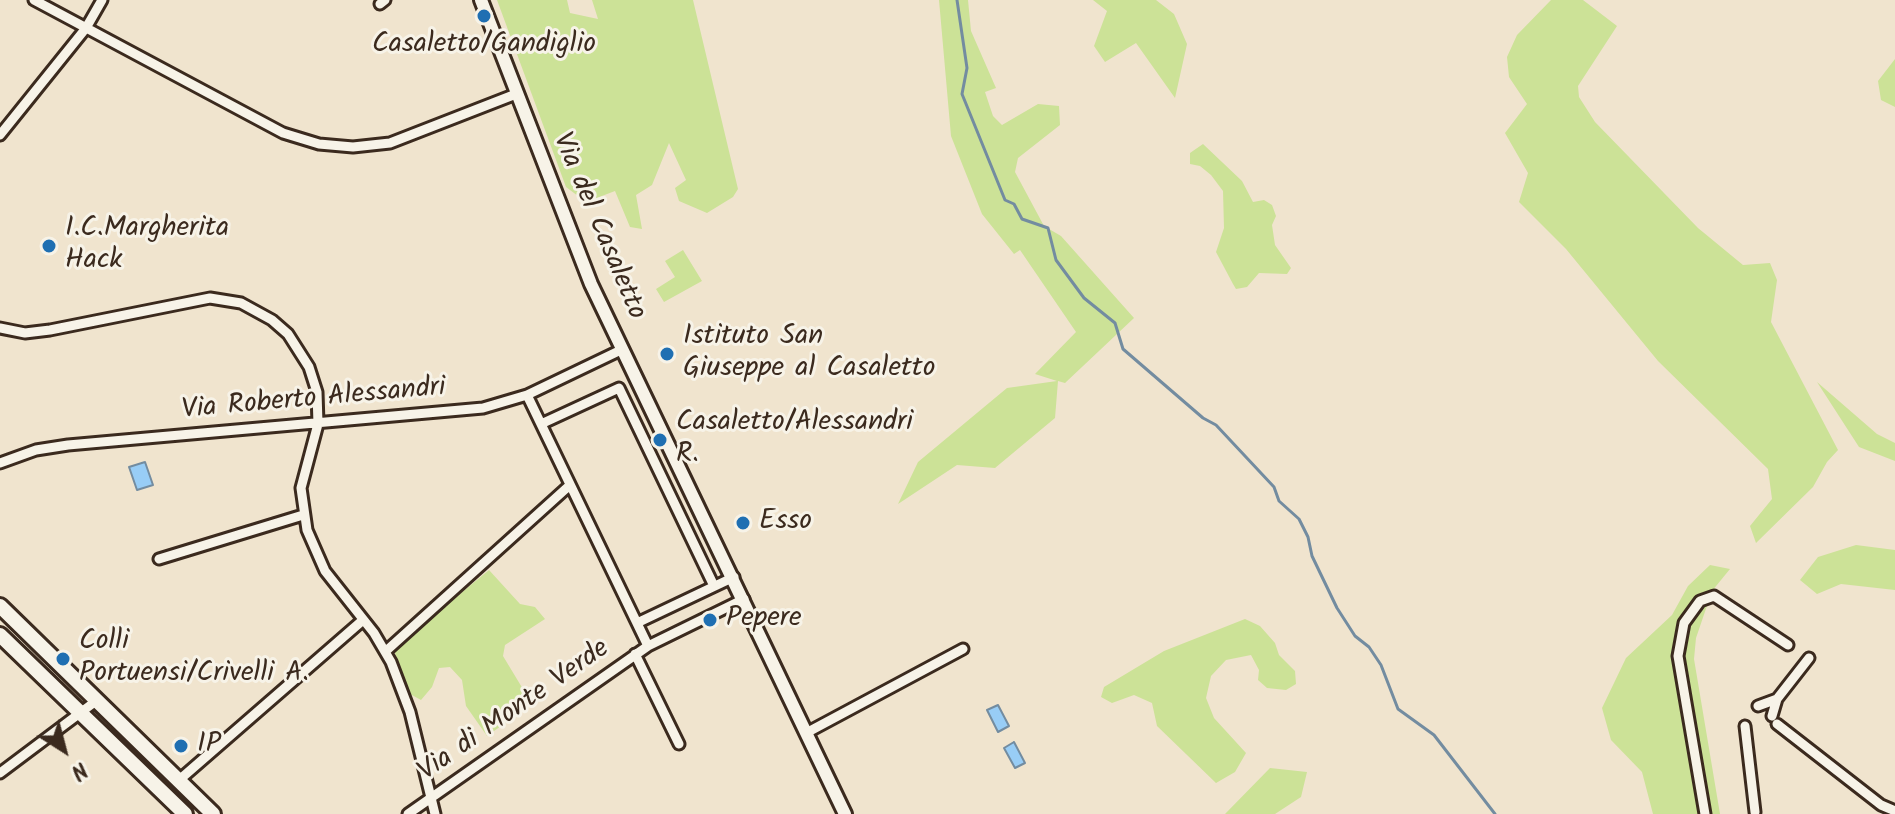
<!DOCTYPE html>
<style>
body{margin:0}
#map{position:relative;width:1895px;height:814px;overflow:hidden;background:#f0e4ce;font-family:Kalam,sans-serif}
canvas{display:block}
.north{position:absolute;left:24px;top:710px;width:80px;height:80px;-webkit-text-stroke:6px #f7f3e8;paint-order:stroke;rotate:144deg;font-size:22px;font-weight:700;line-height:32px;text-align:center;color:#3b2a1e}
.north::after{content:'';display:block;margin:auto;width:28px;height:36px;background:#3b2a1e;clip-path:polygon(50% 0,100% 100%,50% 72%,0 100%)}
</style>
<div id="map">
<canvas width="1895" height="814"></canvas>
<div class="north">N</div>
</div>
<script>
const ctx = document.querySelector('canvas').getContext('2d');
ctx.lineJoin = 'round';
function fillPath(path, color) { ctx.fillStyle = color; ctx.fill(path, 'evenodd'); }
const toPath = rows => new Path2D(rows.map(r => 'M' + r).join(''));
function stroke(path, color, width, dash) { ctx.strokeStyle = color; ctx.lineWidth = width; ctx.lineCap = dash ? 'butt' : 'round'; ctx.setLineDash(dash || []); ctx.stroke(path); }
function drawText(font, color, halo, rows, align = 'center') {
  ctx.font = font + ' Kalam,sans-serif'; ctx.lineWidth = 6; ctx.setLineDash([]); ctx.textBaseline = 'middle'; ctx.strokeStyle = halo; ctx.fillStyle = color; for (const [text, x, y, turn = 0] of rows) {
    ctx.save(); ctx.translate(x, y); ctx.rotate((+turn || 0) * Math.PI / 180); ctx.textAlign = isNaN(turn) ? turn : align; if (halo) ctx.strokeText(text, 0, 0); ctx.fillText(text, 0, 0); ctx.restore();
  }
}
fillPath(toPath([
 [497,0,567,0,570,13,598,19,592,0,693,0,738,189,733,197,707,213,679,201,675,188,686,180,669,143,652,185,636,195,642,229,630,227,615,191,586,202,566,187],
 [939,0,968,0,971,31,996,88,985,92,993,116,1002,125,1038,104,1059,106,1060,125,1018,158,1015,172,1044,226,1061,236,1134,318,1065,383,1058,381,1055,418,995,468,957,465,898,504,918,462,1007,388,1057,381,1035,374,1076,332,1020,250,1014,254,982,214,951,136],
 [1093,0,1156,0,1174,14,1187,44,1175,98,1136,43,1105,62,1094,46,1107,11],
 [1551,0,1583,0,1617,26,1578,86,1579,97,1595,122,1698,228,1743,265,1770,263,1777,280,1771,322,1838,450,1827,462,1813,487,1756,543,1750,526,1772,499,1768,469,1658,361,1566,249,1519,202,1528,173,1505,133,1527,104,1509,77,1507,57,1517,35],
 [1895,59,1895,107,1881,100,1878,81],
 [1203,144,1242,181,1253,202,1264,200,1272,205,1276,216,1272,225,1275,245,1291,268,1287,274,1259,273,1247,287,1236,289,1233,284,1216,252,1224,228,1223,191,1211,175,1200,166,1190,164,1190,153],
 [683,250,702,281,664,302,656,289,675,277,665,261],
 [1817,382,1877,434,1895,443,1895,461,1859,447],
 [1856,545,1895,550,1895,590,1841,584,1817,594,1800,580,1818,557],
 [1710,565,1730,569,1712,591,1696,638,1694,659,1720,814,1653,814,1642,772,1611,740,1602,708,1626,658,1672,615,1688,586],
 [489,570,520,604,535,607,545,619,505,645,503,656,532,704,487,736,466,706,462,680,450,667,439,668,432,687,421,700,410,694,395,653,398,645],
 [1245,619,1260,626,1275,643,1279,655,1295,671,1296,684,1286,690,1267,688,1258,680,1259,670,1251,655,1226,660,1211,676,1206,698,1214,718,1246,753,1235,772,1216,783,1157,726,1152,703,1134,695,1112,703,1101,697,1104,687,1164,651],
 [1270,768,1307,772,1301,797,1275,814,1225,814]
]), '#cce297');
const water = toPath([
 [145,462,153,485,137,490,129,467,145,462],
 [998,705,1009,726,998,732,987,710,998,705],
 [1014,742,1025,763,1015,768,1004,748,1014,742]
]);
fillPath(water, '#98cdf6');
stroke(water, '#738ca0', 2);
stroke(toPath([
 [957,0,967,68,962,94,1005,200,1014,204,1022,219,1048,228,1056,260,1084,298,1115,323,1123,349,1203,418,1216,425,1274,487,1279,501,1299,519,1308,537,1312,556,1337,608,1355,636,1369,647,1381,665,1398,709,1434,735,1495,814]
]), '#738ca0', 3);
const street = toPath([
 [34,0,283,133,319,144,353,147,390,143,516,94],
 [380,4,385,0],
 [0,135,86,28,102,0],
 [0,328,25,333,50,330,210,298,241,303,272,320,288,334,309,367,317,392,318,424,301,488,307,530,325,571,374,633,391,662,410,712,435,814],
 [527,395,648,646],
 [541,424,619,388,714,586],
 [0,463,36,450,68,445,483,408,527,395,623,349],
 [159,559,303,515],
 [637,623,734,577],
 [386,651,570,485],
 [635,654,679,744],
 [1758,706,1777,699],
 [1772,716,1777,699,1809,658],
 [1777,724,1881,805,1895,811],
 [1745,726,1755,812],
 [808,732,963,649],
 [0,773,96,701],
 [178,781,363,620],
 [408,814,648,646,744,599],
 [1705,814,1678,656,1684,623,1700,601,1714,596,1788,645]
]);
const secondary = toPath([
 [481,0,591,284,845,814]
]);
const primary = toPath([
 [0,606,213,814],
 [0,635,185,814]
]);
stroke(street, '#3b2a1e', 15);
stroke(secondary, '#3b2a1e', 18);
stroke(primary, '#3b2a1e', 20);
stroke(street, '#f7f3e8', 9);
stroke(secondary, '#f7f3e8', 12);
stroke(primary, '#f7f3e8', 14);
for (const [x, y, r, color] of [
 [484,16,8,"#1f6fb2"],
 [49,246,8,"#1f6fb2"],
 [667,354,8,"#1f6fb2"],
 [660,440,8,"#1f6fb2"],
 [743,523,8,"#1f6fb2"],
 [710,620,8,"#1f6fb2"],
 [63,659,8,"#1f6fb2"],
 [181,746,8,"#1f6fb2"]
]) { const dot = new Path2D(); dot.arc(x, y, r, 0, 2 * Math.PI); ctx.fillStyle = color; ctx.fill(dot); stroke(dot, '#f7f3e8', 3); }
drawText('28px', '#3b2a1e', '#f7f3e8', [
 ["Casaletto/Gandiglio",484,46,"center"],
 ["I.C.Margherita",65,230],
 ["Hack",65,262],
 ["Istituto San",683,338],
 ["Giuseppe al Casaletto",683,370],
 ["Casaletto/Alessandri",676,424],
 ["R.",676,456],
 ["Esso",759,523],
 ["Pepere",726,620],
 ["Colli",79,643],
 ["Portuensi/Crivelli A.",79,675],
 ["IP",197,746]
], 'left');
drawText('28px', '#3b2a1e', '#f7f3e8', [
 ["Via del Casaletto",597,227,67],
 ["Via Roberto Alessandri",314,401,-5],
 ["Via di Monte Verde",515,712,-35]
]);
</script>
